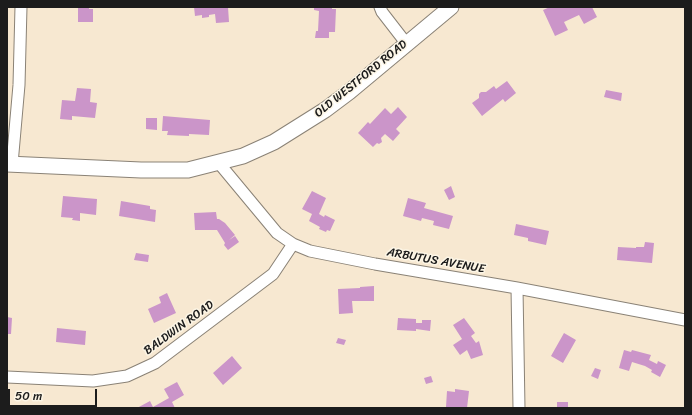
<!DOCTYPE html>
<style>
body{margin:0}
#map{position:relative;width:692px;height:415px;overflow:hidden;background:#f7e8d1;font-family:Sriracha,sans-serif}
canvas{display:block}
.frame{position:absolute;inset:0;border:8px solid #1c1c1c;pointer-events:none}
.scale{position:absolute;left:8px;top:389px;width:89px;height:18px;box-sizing:border-box;border:2px solid #1c1c1c;border-top:0;padding-left:5px;font-size:12px;line-height:14px;white-space:nowrap;color:#1c1c1c;-webkit-text-stroke:3px #fcf5e5;paint-order:stroke}
</style>
<div id="map">
<canvas width="692" height="415"></canvas>
<div class="frame"></div>
<div class="scale">50 m</div>
</div>
<script>
const ctx = document.querySelector('canvas').getContext('2d');
ctx.lineJoin = 'round';
function fillPath(path, color) { ctx.fillStyle = color; ctx.fill(path, 'evenodd'); }
const toPath = rows => new Path2D(rows.map(r => 'M' + r).join(''));
function stroke(path, color, width, dash) { ctx.strokeStyle = color; ctx.lineWidth = width; ctx.lineCap = dash ? 'butt' : 'round'; ctx.setLineDash(dash || []); ctx.stroke(path); }
function drawText(font, color, halo, rows, align = 'center') {
  ctx.font = font + ' Sriracha,sans-serif'; ctx.lineWidth = 3; ctx.setLineDash([]); ctx.textBaseline = 'middle'; ctx.strokeStyle = halo; ctx.fillStyle = color; for (const [text, x, y, turn = 0] of rows) {
    ctx.save(); ctx.translate(x, y); ctx.rotate((+turn || 0) * Math.PI / 180); ctx.textAlign = isNaN(turn) ? turn : align; if (halo) ctx.strokeText(text, 0, 0); ctx.fillText(text, 0, 0); ctx.restore();
  }
}
fillPath(toPath([
 [78,7,89,7,89,9,93,9,93,22,78,22],
 [194,7,228,7,229,22,216,23,215,14,209,15,209,17,202,18,202,15,195,16],
 [314,7,332,7,332,9,336,9,335,32,329,32,329,38,315,38,316,31,318,31,319,11,314,10],
 [550,7,592,7,597,17,584,24,579,15,564,22,568,30,555,36,543,10],
 [507,81,516,93,505,102,503,99,482,116,472,103,479,98,479,94,481,92,486,92,494,86,496,89],
 [77,88,91,89,90,102,97,103,95,118,72,116,72,120,60,119,62,100,75,101],
 [606,90,622,93,621,101,604,97],
 [398,107,407,117,396,129,400,133,393,141,385,134,381,138,382,142,379,144,377,143,373,147,358,133,368,122,370,124,385,108,391,114],
 [163,116,210,120,209,135,189,134,189,136,167,135,168,131,162,131],
 [146,118,157,118,157,130,146,129],
 [451,186,455,197,449,200,444,190],
 [312,191,326,198,319,214,324,217,325,215,335,220,330,231,327,230,326,232,319,229,320,227,309,221,312,214,302,209],
 [63,196,97,199,96,215,80,213,80,221,72,220,73,218,61,217],
 [408,198,426,203,424,208,453,216,449,229,433,225,434,221,422,218,421,221,403,216],
 [121,201,150,206,150,209,156,210,155,222,119,216],
 [216,212,217,219,219,219,225,223,235,235,229,240,235,236,239,242,228,250,224,245,225,243,217,230,195,230,194,213],
 [516,224,549,231,546,245,528,241,528,238,514,235],
 [645,242,654,243,652,263,617,260,618,247,636,248,636,247,644,247],
 [136,253,149,255,148,262,134,260],
 [374,286,374,301,352,301,353,313,339,314,338,289,360,288,360,287],
 [167,293,176,313,154,323,148,309,161,303,159,297],
 [7,317,12,318,11,334,7,334],
 [398,318,416,319,416,323,422,323,422,320,431,320,430,331,416,329,416,331,397,330],
 [464,318,475,333,471,336,476,343,479,341,483,355,471,359,467,350,460,355,453,345,462,339,453,325],
 [57,328,86,331,85,345,56,342],
 [564,333,576,340,563,363,551,356],
 [338,338,346,340,344,345,336,343],
 [624,350,631,352,632,350,651,355,649,360,657,364,658,361,666,365,660,377,651,372,652,370,645,366,632,362,629,371,619,368],
 [232,356,242,368,223,385,213,373],
 [595,368,601,370,598,379,591,376],
 [431,376,433,382,426,384,424,378],
 [177,382,184,395,172,402,175,408,137,408,150,401,153,407,169,398,164,389],
 [455,389,469,391,467,408,446,407,447,391,455,392],
 [557,402,568,402,568,408,557,408]
]), '#cb95c9');
const minor = toPath([
 [380,7,382,12,406,43],
 [218,162,277,233,293,244,310,251,375,264,517,288,685,320],
 [12,164,19,85,21,7],
 [517,288,519,408],
 [7,377,93,381,127,376,155,363,273,274,293,244]
]);
const secondary = toPath([
 [7,164,141,170,188,170,243,156,274,142,325,110,349,92,451,7]
]);
stroke(minor, '#8a8276', 13);
stroke(secondary, '#8a8276', 17);
stroke(minor, '#fff', 11);
stroke(secondary, '#fff', 15);
drawText('12px', '#1c1c1c', '#fcf5e5', [
 ["OLD WESTFORD ROAD",361,79,-39],
 ["ARBUTUS AVENUE",436,261,10],
 ["BALDWIN ROAD",179,328,-36]
]);
</script>
